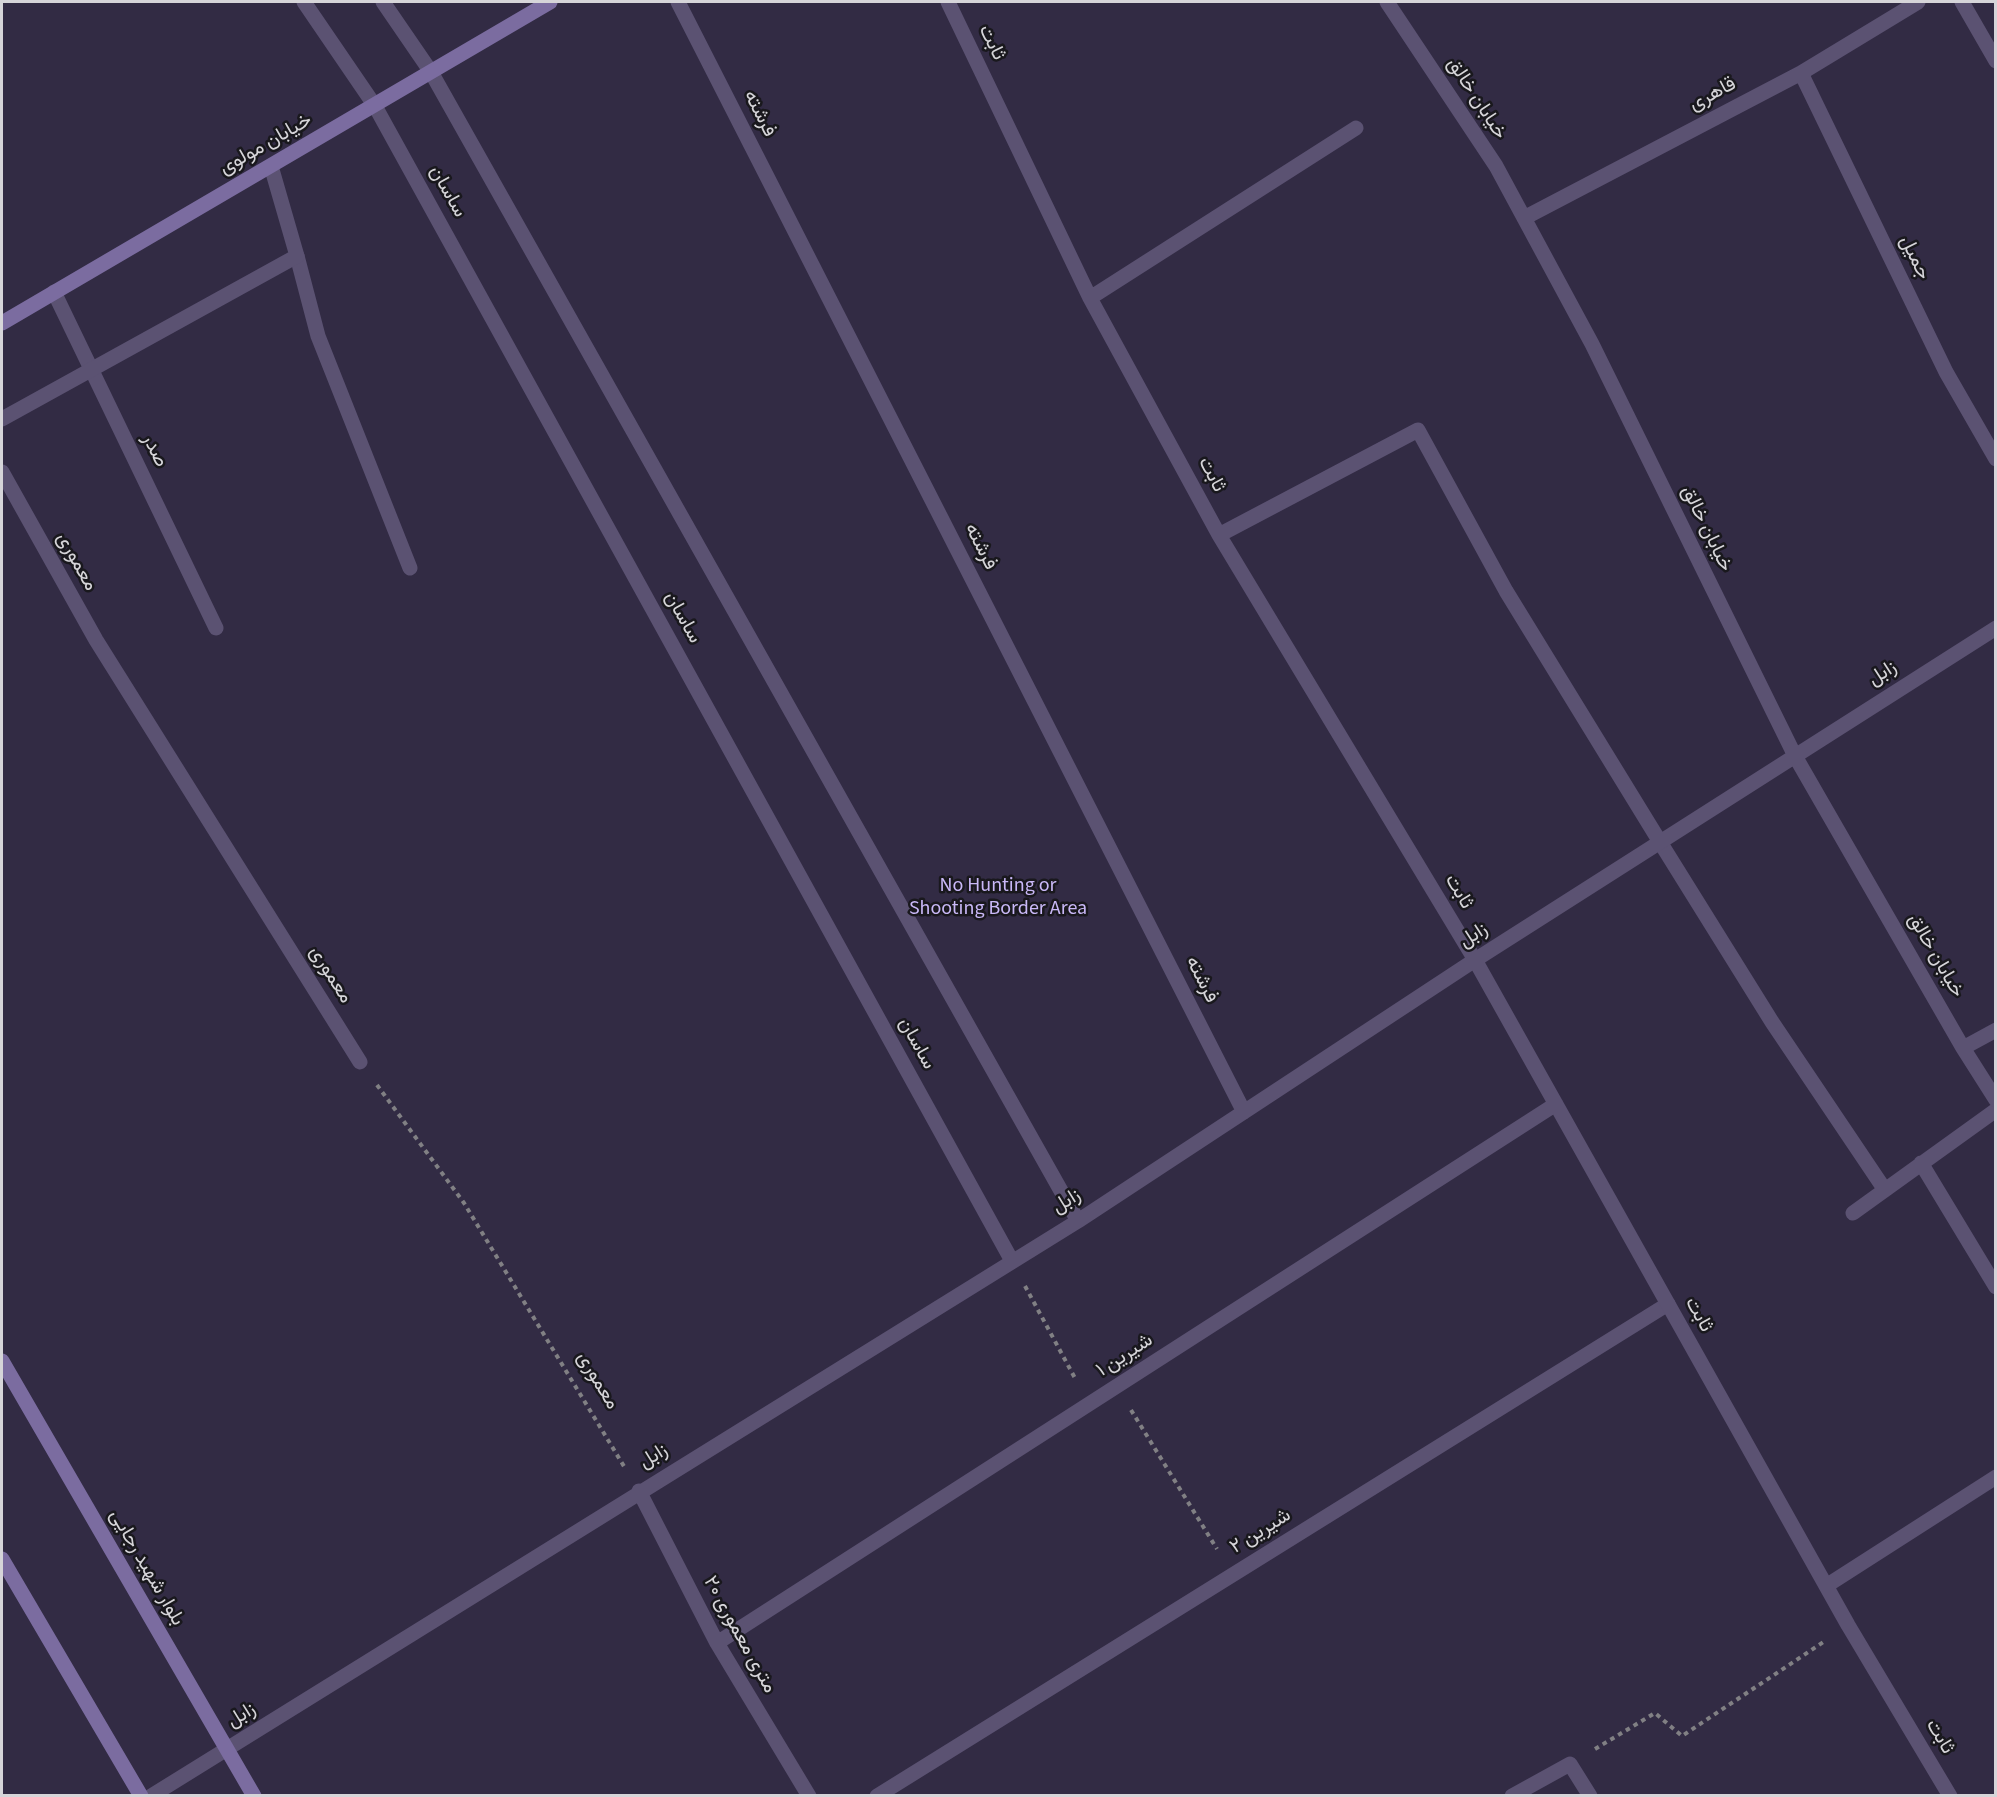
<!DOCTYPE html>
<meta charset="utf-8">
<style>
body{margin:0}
#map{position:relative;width:1997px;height:1797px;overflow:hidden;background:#232226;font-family:"Source Sans 3",sans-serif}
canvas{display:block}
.frame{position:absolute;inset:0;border:3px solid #d6d5d9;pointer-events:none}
</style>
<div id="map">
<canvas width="1997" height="1797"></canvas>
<div class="frame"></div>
</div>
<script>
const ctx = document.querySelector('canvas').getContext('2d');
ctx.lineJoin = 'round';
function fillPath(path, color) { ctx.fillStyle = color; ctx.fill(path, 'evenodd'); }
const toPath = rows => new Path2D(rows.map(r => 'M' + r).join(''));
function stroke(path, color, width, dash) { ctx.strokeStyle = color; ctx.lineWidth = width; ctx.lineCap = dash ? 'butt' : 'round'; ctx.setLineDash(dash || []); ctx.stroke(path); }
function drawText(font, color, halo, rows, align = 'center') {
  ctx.font = font + ' "Source Sans 3",Vazirmatn,sans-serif'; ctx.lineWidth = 5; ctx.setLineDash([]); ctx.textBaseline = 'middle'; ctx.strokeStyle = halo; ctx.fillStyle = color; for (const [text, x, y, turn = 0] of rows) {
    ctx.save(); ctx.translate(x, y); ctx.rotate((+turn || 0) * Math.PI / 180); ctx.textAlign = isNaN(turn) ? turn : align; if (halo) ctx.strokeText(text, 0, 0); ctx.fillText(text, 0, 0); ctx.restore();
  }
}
fillPath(toPath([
 [2,2,1995,2,1995,1795,2,1795]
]), '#322b44');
stroke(toPath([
 [377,1085,464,1203,625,1468],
 [1025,1286,1076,1380],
 [1131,1410,1217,1549],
 [1595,1749,1655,1713,1682,1736,1825,1641]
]), '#818084', 4, [4.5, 4.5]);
stroke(toPath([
 [297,256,318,336,410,568],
 [54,292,216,628],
 [1660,842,1772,1022,1885,1190],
 [1921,1163,1996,1287],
 [1853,1213,1996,1110],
 [877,1796,1668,1304]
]), '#5b5272', 15);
stroke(toPath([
 [304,2,375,106,1012,1261],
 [383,2,431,72,1078,1221],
 [678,2,1244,1112],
 [948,2,1090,298,1219,535,1475,960,1848,1625,1950,1796],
 [1387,2,1496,166,1592,344,1795,756,1963,1048,1996,1030],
 [1962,2,1996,61],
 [1801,73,1946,372,1996,459],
 [1524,218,1801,73,1918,2],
 [1090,298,1356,128],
 [2,419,297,256,271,166],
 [2,472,96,640,360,1062],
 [1219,535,1418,430,1506,591,1660,842],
 [1963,1048,1996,1100],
 [639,1491,717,1643,809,1796],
 [1826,1586,1996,1477],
 [717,1643,1556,1104],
 [151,1796,1078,1221,1475,960,1996,628],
 [1512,1796,1570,1764,1590,1796]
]), '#5b5272', 15);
stroke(toPath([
 [2,323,550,2],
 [2,1361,254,1796],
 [2,1559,141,1796]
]), '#7b6ca0', 15);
drawText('20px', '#d6d5d9', '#19181d', [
 ["ثابت",991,43,64],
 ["قاهری",1713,95,-28],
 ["خیابان خالق",1476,99,57],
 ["فرشته",759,114,63],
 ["خیابان مولوی",266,145,-30],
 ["ساسان",447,192,61],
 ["جمیل",1914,258,64],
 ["صدر",154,451,64],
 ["ثابت",1211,475,62],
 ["خیابان خالق",1706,529,64],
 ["فرشته",980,547,63],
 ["معموری",76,562,61],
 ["ساسان",682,618,61],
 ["زابل",1883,674,-33],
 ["ثابت",1458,892,59],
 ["زابل",1474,936,-33],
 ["خیابان خالق",1935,956,60],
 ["معموری",330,975,58],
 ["فرشته",1201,980,63],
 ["ساسان",916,1044,61],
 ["زابل",1067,1202,-32],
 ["ثابت",1698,1315,61],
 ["شیرین ۱",1125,1356,-33],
 ["معموری",597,1381,59],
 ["زابل",654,1457,-32],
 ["شیرین ۲",1261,1532,-32],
 ["بلوار شهید رجایی",146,1568,60],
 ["۲۰ متری معموری",739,1635,61],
 ["زابل",242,1716,-32],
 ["ثابت",1939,1737,59]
]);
drawText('20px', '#c9b8f7', '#19181d', [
 ["No Hunting or",998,887],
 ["Shooting Border Area",998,910]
]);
</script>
